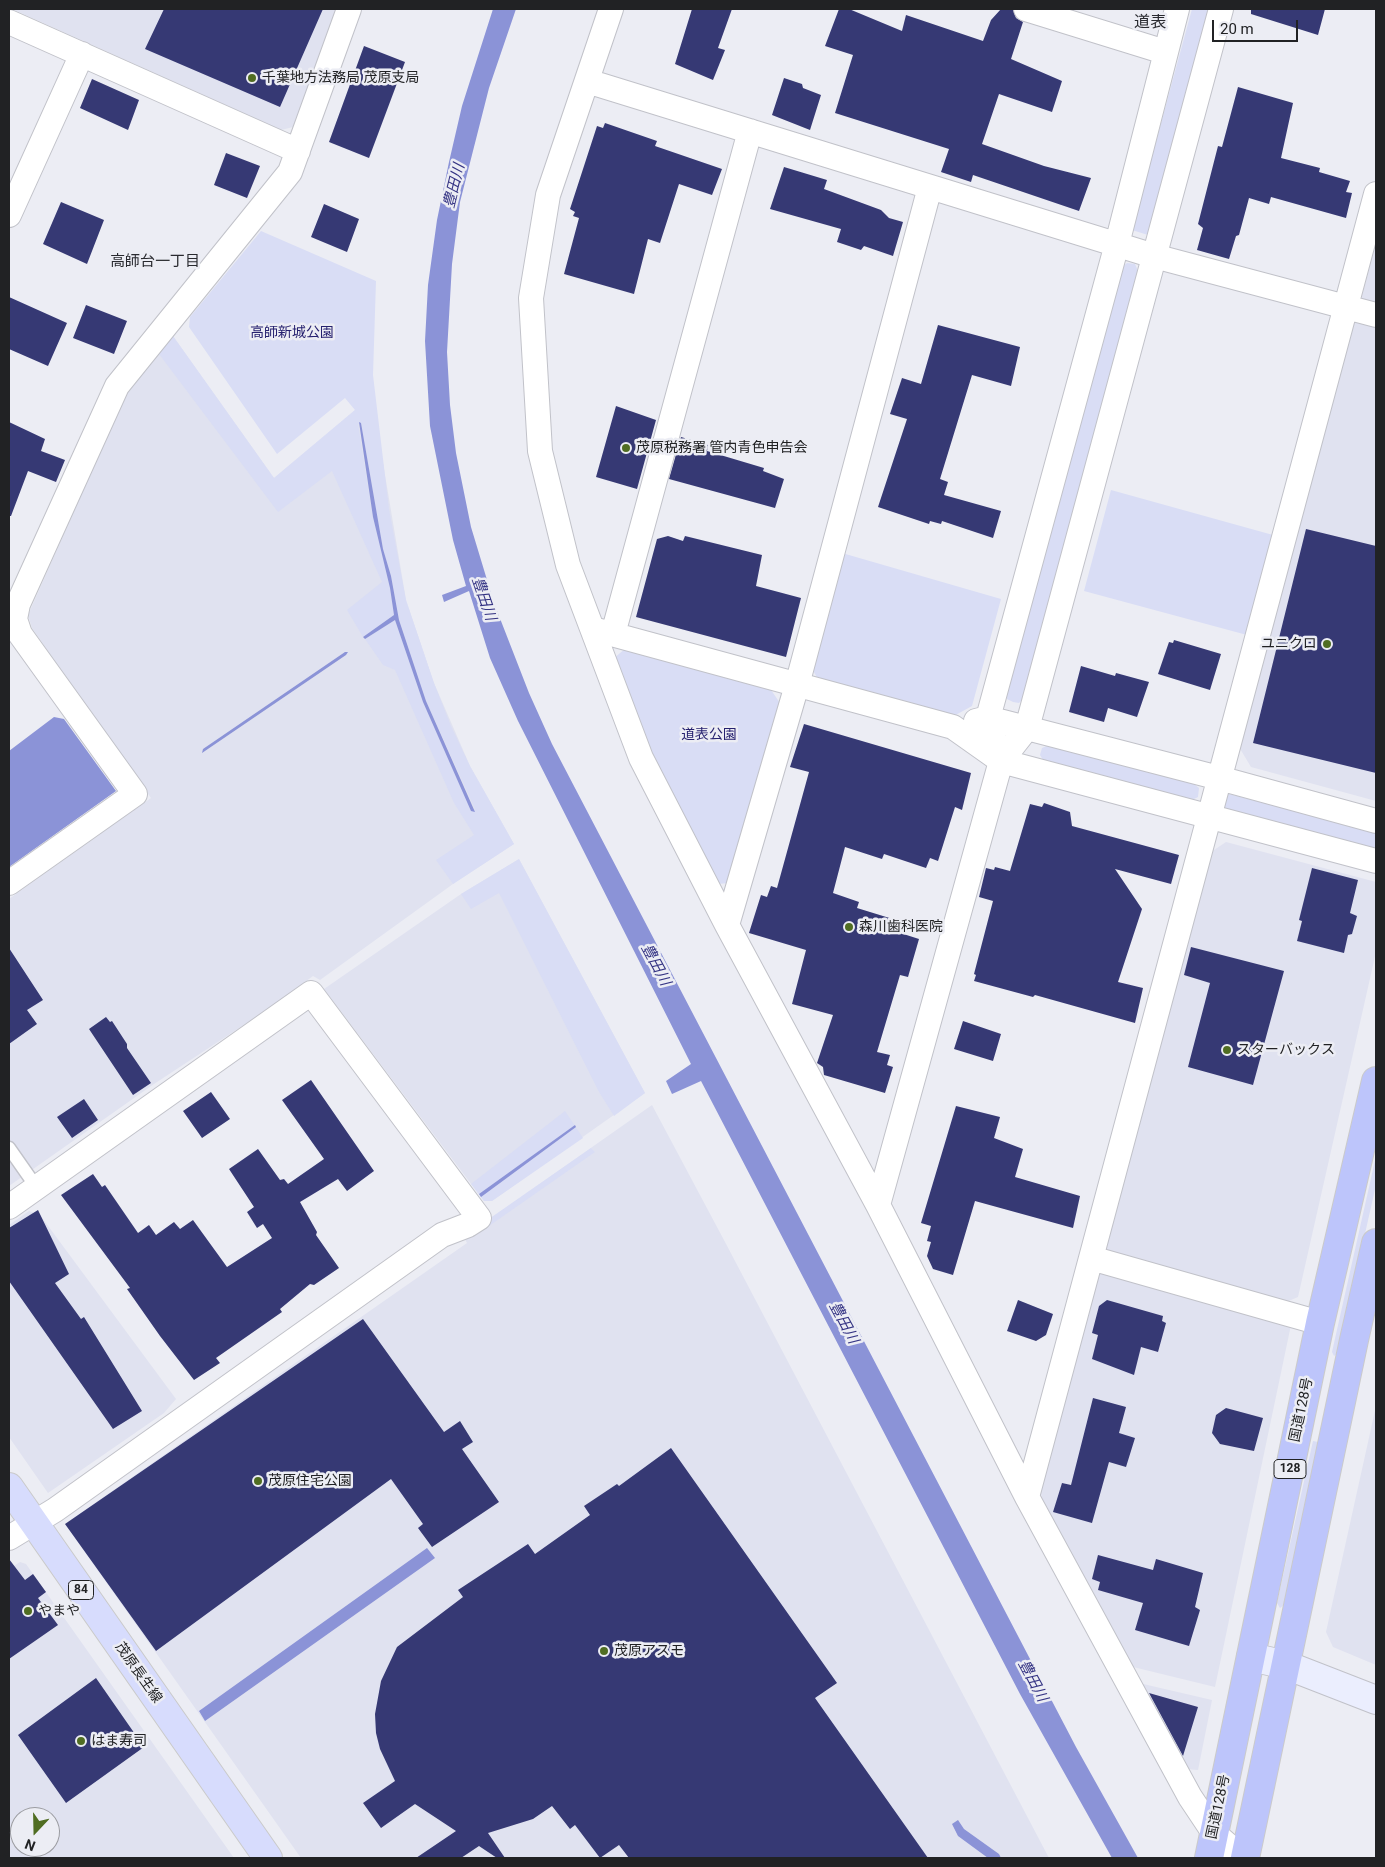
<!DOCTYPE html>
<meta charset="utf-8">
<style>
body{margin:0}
#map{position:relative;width:1385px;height:1867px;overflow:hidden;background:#ecedf4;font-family:Roboto,sans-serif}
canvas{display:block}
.frame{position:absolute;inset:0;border:10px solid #212224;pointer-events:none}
.north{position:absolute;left:10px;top:1807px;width:50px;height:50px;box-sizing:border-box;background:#ecedf4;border:1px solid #9b9ca1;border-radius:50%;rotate:201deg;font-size:14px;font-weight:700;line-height:20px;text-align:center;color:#212224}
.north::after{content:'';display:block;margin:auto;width:18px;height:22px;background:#506d22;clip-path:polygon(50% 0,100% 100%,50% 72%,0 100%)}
.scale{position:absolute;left:1212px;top:20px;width:86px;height:22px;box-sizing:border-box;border:2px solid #212224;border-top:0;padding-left:6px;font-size:15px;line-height:18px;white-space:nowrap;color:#212224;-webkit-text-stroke:4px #ecedf4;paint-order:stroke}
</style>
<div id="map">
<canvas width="1385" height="1867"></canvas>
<div class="frame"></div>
<div class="north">N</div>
<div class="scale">20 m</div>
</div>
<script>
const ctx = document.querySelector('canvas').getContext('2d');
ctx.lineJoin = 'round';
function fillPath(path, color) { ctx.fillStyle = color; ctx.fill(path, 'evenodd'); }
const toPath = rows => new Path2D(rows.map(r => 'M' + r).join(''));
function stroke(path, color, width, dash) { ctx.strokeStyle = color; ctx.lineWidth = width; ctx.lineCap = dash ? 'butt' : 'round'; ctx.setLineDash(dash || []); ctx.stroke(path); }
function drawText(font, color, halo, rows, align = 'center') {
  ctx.font = font + ' Roboto,"Noto Sans JP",sans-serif'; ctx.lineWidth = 5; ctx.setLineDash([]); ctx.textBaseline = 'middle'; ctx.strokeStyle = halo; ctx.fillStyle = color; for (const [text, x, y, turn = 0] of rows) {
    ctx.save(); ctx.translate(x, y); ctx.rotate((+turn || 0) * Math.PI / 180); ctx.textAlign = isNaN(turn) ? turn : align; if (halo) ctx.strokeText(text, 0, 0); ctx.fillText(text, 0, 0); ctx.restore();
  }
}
fillPath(toPath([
 [12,9,336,9,293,127,281,130],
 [1376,243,1376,308,1360,304],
 [1354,317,1376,323,1376,801,1251,767,1239,747],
 [173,336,274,478,355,410,381,451,406,600,434,683,470,766,514,844,453,884,320,980,313,976,268,1009,154,1084,9,1186,9,899,151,798,32,628,28,615,125,396],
 [1226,842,1376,882,1376,952,1298,1297,1284,1303,1104,1251,1211,852],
 [519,859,645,1093,492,1201,484,1201,324,989,461,894],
 [652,1105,725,1242,1049,1858,301,1858,65,1524,467,1243,464,1237],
 [29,1211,40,1215,176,1399,164,1413,48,1493,9,1437,9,1225],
 [1099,1273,1291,1325,1215,1687,1129,1666,1042,1502,1041,1492],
 [1376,1406,1376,1665,1333,1647,1326,1632],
 [20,1562,26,1564,234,1858,9,1858,9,1569],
 [20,1817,50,1817,50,1847,20,1847],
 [1139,1683,1212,1700,1198,1770,1186,1769]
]), '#e0e2f0');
fillPath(toPath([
 [1192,9,1209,9,1148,235,1132,230],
 [261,231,376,281,373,375,389,509,406,600,434,683,451,726,470,766,514,844,453,884,436,860,474,835,454,803,395,670,383,665,365,639,395,620,423,702,471,810,475,809,426,701,399,620,391,576,383,549,361,423,358,424,373,517,390,588,394,615,363,637,347,610,382,582,332,471,278,512,159,354,173,336,274,478,355,410,345,398,277,454,189,327,190,317],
 [1127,263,1135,264,1138,271,1023,699,1019,703,1013,702,1007,699,1006,694,1122,267],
 [1111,490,1273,535,1247,635,1084,591],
 [842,553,1001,599,972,706,952,717,819,681,811,667],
 [626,648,769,687,782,706,730,883,717,884,651,756,613,659],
 [1049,745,1194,784,1199,788,1198,797,1192,800,1043,760,1040,755,1042,748],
 [1229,794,1376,832,1376,850,1226,809,1223,805,1226,796],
 [519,859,645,1093,614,1116,599,1092,499,893,471,909,461,894],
 [565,1111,583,1138,492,1201,484,1201,471,1184],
 [591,1148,595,1152,489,1226,486,1221],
 [1376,1156,1376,1185,1338,1353,1334,1356,1332,1352],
 [1313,1441,1318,1442,1318,1446,1284,1605,1280,1608,1277,1603]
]), '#d9ddf5');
fillPath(toPath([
 [493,9,516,9,489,88,460,202,452,264,447,352,450,405,456,453,471,527,494,603,529,693,552,744,1076,1747,1138,1858,1112,1858,1020,1694,701,1081,672,1094,666,1081,691,1064,518,721,490,658,469,591,444,602,442,595,466,586,453,540,430,426,425,341,428,285,437,220,449,162,462,106],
 [359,422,361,423,383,549,391,576,399,620,426,701,475,812,471,811,423,702,395,620,365,639,363,637,394,615,390,588,373,517],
 [345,652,348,652,346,655,202,753,203,749],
 [54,717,64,719,116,791,9,867,9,751],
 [575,1125,576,1127,481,1197,479,1194],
 [427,1548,435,1558,205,1721,199,1711],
 [958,1820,964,1829,999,1854,1001,1858,988,1858,958,1836,952,1824]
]), '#8b93d7');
fillPath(toPath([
 [164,9,323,9,280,107,145,49],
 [692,9,732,9,718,48,725,50,713,80,675,64],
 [839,9,849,9,902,31,906,15,983,41,991,20,1001,9,1013,9,1016,18,1023,22,1011,59,1062,81,1052,112,999,94,982,144,1044,166,1091,178,1079,211,973,175,971,182,941,172,949,149,835,113,853,55,825,46],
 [1251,9,1325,9,1318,35,1251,14],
 [364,46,405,62,369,158,329,142],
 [784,78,802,84,803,88,821,95,810,130,772,115],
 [92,79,139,100,128,130,80,108],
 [1238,87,1293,103,1281,158,1320,168,1319,172,1350,181,1346,192,1352,193,1346,218,1271,197,1269,204,1249,198,1239,235,1236,236,1229,259,1197,250,1203,228,1198,224,1218,146,1222,147],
 [605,123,657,141,655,146,722,169,712,195,679,184,660,243,648,239,634,294,564,274,579,218,573,216,575,212,570,209,597,126,603,128],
 [226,153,260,166,247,198,214,185],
 [784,167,827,180,824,189,881,210,889,218,903,222,893,256,864,246,861,250,837,242,841,229,770,209],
 [61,202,104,220,87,264,43,244],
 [324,204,359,219,347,252,311,237],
 [9,297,67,323,48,366,9,349],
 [86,305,127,321,114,354,73,338],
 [938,325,1020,347,1011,386,972,375,940,479,948,482,944,495,1001,511,993,538,942,521,941,524,930,521,929,524,878,507,907,419,890,414,902,378,921,384],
 [616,406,656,420,637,489,596,477],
 [9,422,45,439,41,451,65,460,56,482,28,471,11,516,9,516],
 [681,437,708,445,707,451,764,468,763,471,784,479,775,508,669,479],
 [1306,529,1376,546,1376,773,1253,743],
 [668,536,683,541,685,536,762,555,756,586,801,598,786,657,636,617,657,539],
 [1174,640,1221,654,1210,690,1158,674,1169,642,1173,643],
 [1081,666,1115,676,1116,673,1149,682,1137,717,1108,708,1104,722,1069,712],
 [804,724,971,773,962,810,955,807,938,861,930,858,926,868,884,854,882,859,845,847,833,893,859,902,857,908,896,920,894,931,919,939,908,977,900,975,877,1052,890,1055,887,1065,893,1067,885,1093,824,1075,823,1067,817,1063,833,1015,792,1004,806,950,749,933,761,895,767,897,771,886,777,888,809,772,790,767],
 [1044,803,1070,812,1072,826,1179,855,1171,884,1115,869,1142,909,1118,982,1143,988,1135,1023,1035,995,1033,997,974,981,976,975,974,974,993,901,979,897,986,868,994,870,995,867,1010,871,1030,804,1042,807],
 [1312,868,1358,880,1350,913,1357,916,1352,934,1348,935,1344,953,1297,941,1302,921,1299,920],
 [1191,947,1284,971,1253,1085,1188,1067,1210,983,1184,975],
 [9,948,43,1000,27,1010,37,1024,9,1044],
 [106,1017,110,1022,112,1021,127,1044,127,1048,151,1083,133,1095,89,1029],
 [963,1021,1001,1034,993,1061,954,1049],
 [311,1080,374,1171,347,1191,338,1179,300,1202,317,1232,316,1235,339,1268,314,1285,310,1284,280,1309,282,1312,216,1358,220,1363,194,1380,160,1336,127,1289,130,1288,61,1195,93,1174,102,1187,105,1185,138,1233,149,1225,156,1235,174,1222,180,1229,193,1220,227,1267,272,1238,263,1224,257,1228,247,1212,254,1207,229,1169,258,1149,280,1180,284,1179,288,1184,324,1159,282,1100],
 [211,1092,230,1119,202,1138,183,1111],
 [84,1099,98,1120,72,1138,57,1117],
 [956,1106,1000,1117,994,1138,1023,1149,1015,1177,1080,1196,1073,1228,975,1201,953,1275,933,1269,927,1256,931,1242,927,1241,931,1226,921,1223],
 [38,1210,69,1274,55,1283,81,1319,84,1317,142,1411,113,1429,9,1281,9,1228],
 [1018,1300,1053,1314,1046,1335,1036,1341,1007,1331],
 [1107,1300,1163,1316,1162,1321,1166,1323,1158,1352,1141,1347,1134,1375,1092,1359,1098,1335,1092,1333,1099,1306],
 [363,1319,444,1432,460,1421,473,1442,462,1449,499,1502,432,1547,418,1528,423,1524,391,1479,156,1651,65,1524],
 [1093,1398,1126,1407,1119,1433,1135,1438,1126,1467,1109,1462,1092,1523,1053,1512,1062,1483,1071,1485],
 [1226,1408,1263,1418,1254,1451,1220,1444,1212,1433,1216,1415],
 [671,1448,837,1683,815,1698,928,1858,629,1858,619,1845,600,1858,575,1825,570,1829,552,1806,533,1819,488,1833,505,1858,497,1858,479,1846,461,1858,416,1858,456,1831,415,1804,381,1828,363,1803,395,1781,380,1749,376,1733,375,1714,381,1681,397,1647,463,1597,458,1590,528,1544,535,1554,590,1515,584,1506,617,1484,619,1486],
 [1098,1555,1153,1570,1156,1559,1203,1573,1195,1607,1200,1610,1189,1646,1135,1630,1143,1603,1098,1590,1100,1582,1092,1579],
 [9,1559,25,1580,33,1574,46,1592,38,1598,58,1625,9,1659],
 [96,1678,144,1747,66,1803,18,1735],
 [1149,1693,1198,1707,1183,1756]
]), '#363974');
const lane = toPath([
 [9,1148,37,1188]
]);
const street = toPath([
 [611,9,548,195,531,298,540,451,568,565,641,758,727,925,878,1205,1027,1497,1190,1797,1214,1833,1243,1858],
 [1026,9,1165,52],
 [9,22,298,151],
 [587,81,1154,256,1376,315],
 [9,215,82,54],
 [593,629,953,727,1001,761,1376,861],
 [613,634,750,131],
 [976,721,988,718,1219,778,1376,821],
 [1001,761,988,718,1117,244,1177,9],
 [9,883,135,794,20,634,15,619,18,604,117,386,290,172,349,9],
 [727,925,797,685,930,187],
 [878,1205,1001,761,1027,728,1221,9],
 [9,1207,311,993,479,1218,468,1225,442,1235,55,1510,9,1538],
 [1091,1258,1320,1323],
 [1027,1497,1376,194]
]);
const secondary = toPath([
 [1251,1657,1286,1665,1376,1700]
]);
const primary = toPath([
 [9,1487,268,1858]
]);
const highway = toPath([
 [1209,1858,1320,1323,1376,1081],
 [1245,1858,1354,1340,1376,1243]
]);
stroke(lane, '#c1c2c9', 15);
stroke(street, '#c1c2c9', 26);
stroke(secondary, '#c1c2c9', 30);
stroke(primary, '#cacaca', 30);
stroke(highway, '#cacaca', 30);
stroke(lane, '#fff', 12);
stroke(street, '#fff', 24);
stroke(secondary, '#ebeefe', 28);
stroke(primary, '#d7dcfd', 28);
stroke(highway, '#bdc5fb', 28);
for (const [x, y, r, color] of [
 [252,78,5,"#506d22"],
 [626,448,5,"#506d22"],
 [1327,644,5,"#506d22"],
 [849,927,5,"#506d22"],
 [1227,1050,5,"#506d22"],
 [258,1481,5,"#506d22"],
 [28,1611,5,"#506d22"],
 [604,1651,5,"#506d22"],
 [81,1741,5,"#506d22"]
]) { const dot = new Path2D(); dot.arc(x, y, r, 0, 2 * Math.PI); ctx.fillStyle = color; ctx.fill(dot); stroke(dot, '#ecedf4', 2); }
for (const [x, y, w] of [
 [1290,1469,32],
 [81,1590,25]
]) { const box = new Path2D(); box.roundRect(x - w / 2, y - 9.5, w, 19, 4); ctx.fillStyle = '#ecedf4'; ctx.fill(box); stroke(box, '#212224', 1); }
drawText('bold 12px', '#212224', null, [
 ["128",1290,1469],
 ["84",81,1590]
]);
drawText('14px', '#212224', '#ecedf4', [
 ["千葉地方法務局 茂原支局",262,78],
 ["茂原税務署 管内青色申告会",636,448],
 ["ユニクロ",1317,644,"right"],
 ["森川歯科医院",859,927],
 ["スターバックス",1237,1050],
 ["茂原住宅公園",268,1481],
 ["やまや",38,1611],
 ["茂原アスモ",614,1651],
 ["はま寿司",91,1741]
], 'left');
drawText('14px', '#26216f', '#ecedf4', [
 ["高師新城公園",292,333],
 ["道表公園",709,735]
]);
drawText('14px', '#212224', '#ecedf4', [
 ["国道128号",1302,1410,-78],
 ["茂原長生線",138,1673,55],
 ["国道128号",1219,1807,-78]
]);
drawText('italic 15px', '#353484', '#ecedf4', [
 ["豊田川",455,186,-76],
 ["豊田川",483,599,71],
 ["豊田川",655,965,62],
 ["豊田川",843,1323,62],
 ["豊田川",1032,1681,62]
]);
drawText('15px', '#292a2f', '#ecedf4', [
 ["高師台一丁目",155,262]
]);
drawText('16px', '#292a2f', '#ecedf4', [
 ["道表",1150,23]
]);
</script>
